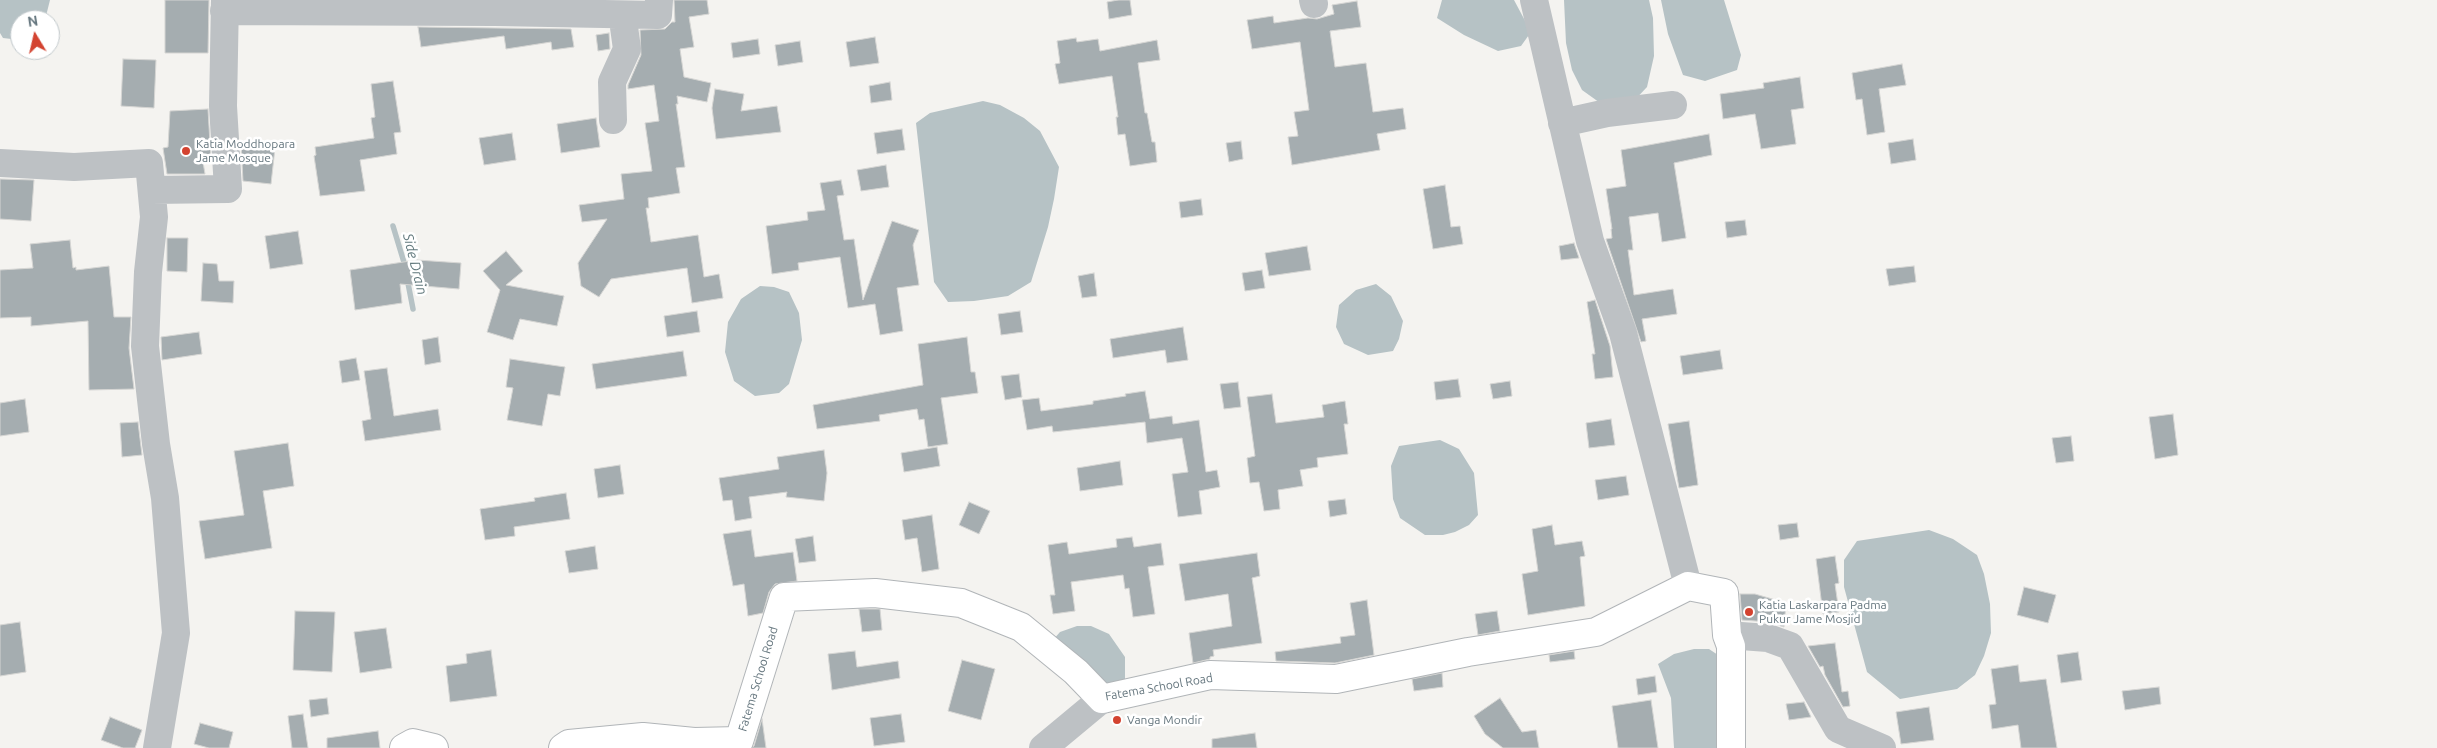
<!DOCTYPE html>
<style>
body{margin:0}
#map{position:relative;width:2437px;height:748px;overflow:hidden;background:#f4f3f0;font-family:Ubuntu,sans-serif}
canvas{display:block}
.north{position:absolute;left:10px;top:10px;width:50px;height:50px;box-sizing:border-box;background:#fff;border:1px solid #c1c8cb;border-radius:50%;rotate:351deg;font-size:14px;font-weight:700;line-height:20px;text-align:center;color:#65767e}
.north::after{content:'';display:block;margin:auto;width:18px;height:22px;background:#d34330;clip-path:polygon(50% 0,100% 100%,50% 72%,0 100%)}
</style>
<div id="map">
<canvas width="2437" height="748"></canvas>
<div class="north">N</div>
</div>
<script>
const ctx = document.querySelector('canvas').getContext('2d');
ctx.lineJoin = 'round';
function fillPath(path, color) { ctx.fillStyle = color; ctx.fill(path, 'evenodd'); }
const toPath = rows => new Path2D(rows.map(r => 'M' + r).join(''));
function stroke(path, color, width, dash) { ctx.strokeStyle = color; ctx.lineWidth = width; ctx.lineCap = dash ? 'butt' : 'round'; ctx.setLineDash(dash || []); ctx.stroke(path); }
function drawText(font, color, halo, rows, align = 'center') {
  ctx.font = font + ' Ubuntu,sans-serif'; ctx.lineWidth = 5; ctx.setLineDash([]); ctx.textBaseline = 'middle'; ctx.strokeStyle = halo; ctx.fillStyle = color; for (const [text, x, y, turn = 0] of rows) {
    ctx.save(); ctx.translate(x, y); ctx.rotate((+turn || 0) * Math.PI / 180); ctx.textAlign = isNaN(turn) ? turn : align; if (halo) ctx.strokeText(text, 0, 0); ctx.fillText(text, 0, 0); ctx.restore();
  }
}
fillPath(toPath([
 [0,0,50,0,45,20,20,20,20,40,3,38,0,33],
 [1442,0,1514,0,1531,32,1521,46,1498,51,1464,35,1437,18],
 [1564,0,1649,0,1653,18,1654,56,1647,87,1632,103,1603,105,1582,90,1572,70,1566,43],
 [1661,0,1724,0,1741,55,1737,70,1705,81,1683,75,1668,34],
 [983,101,1000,105,1024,118,1040,131,1059,167,1054,199,1048,227,1031,282,1008,296,974,301,948,302,934,282,916,123,930,113],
 [1376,284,1391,296,1403,321,1399,339,1393,351,1368,355,1344,344,1336,327,1339,305,1356,290],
 [760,286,774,287,789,292,799,313,802,340,789,384,779,393,755,396,734,381,725,352,728,322,741,299],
 [1440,440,1459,449,1474,473,1478,515,1469,525,1455,532,1443,535,1425,535,1400,518,1393,499,1391,466,1399,446],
 [1929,530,1953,539,1977,555,1984,574,1990,604,1991,633,1984,656,1975,675,1957,689,1900,699,1867,672,1844,587,1844,560,1857,541],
 [1077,626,1091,626,1109,634,1125,657,1125,680,1078,693,1067,684,1056,671,1053,640,1060,632],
 [1694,649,1709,649,1718,655,1728,748,1674,748,1671,698,1658,664,1674,654]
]), '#b6c2c5');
stroke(toPath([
 [393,226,406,269],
 [407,278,413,309]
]), '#b6c2c5', 5.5);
const building = toPath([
 [165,0,209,0,208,53,165,53,165,0],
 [674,0,707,0,709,14,689,17,694,47,680,49,684,77,711,83,707,102,677,96,678,104,676,104,685,167,676,168,680,193,648,198,649,208,646,208,651,242,698,235,704,277,719,274,723,298,692,303,687,268,611,279,599,297,581,286,578,263,607,219,582,222,579,205,624,199,621,174,652,171,645,123,659,121,654,85,628,89,628,85,641,55,640,30,665,29,672,22,675,22,674,0],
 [1118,0,1130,0,1132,15,1109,19,1107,2,1118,0],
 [1357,1,1361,27,1330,31,1335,67,1366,63,1373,112,1403,108,1406,129,1377,134,1380,150,1292,165,1288,137,1298,136,1294,112,1309,110,1300,42,1252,49,1247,20,1273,16,1274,23,1308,18,1317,19,1334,14,1332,5,1357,1],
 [418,27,571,29,574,47,552,50,551,42,506,49,504,36,421,47,418,27],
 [609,33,610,49,598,51,596,35,609,33],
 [875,37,879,63,850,67,846,42,875,37],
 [1076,38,1077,42,1098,39,1100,51,1157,40,1160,60,1138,63,1145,113,1147,113,1152,142,1155,142,1157,162,1130,166,1125,134,1118,135,1116,117,1118,117,1112,76,1059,84,1055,64,1060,63,1057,41,1076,38],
 [758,39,760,54,733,58,731,43,758,39],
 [800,41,803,62,778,66,775,45,800,41],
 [123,59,156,60,154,108,121,106,123,59],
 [1902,64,1906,85,1879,89,1885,132,1867,135,1862,99,1856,100,1852,73,1902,64],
 [1800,77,1804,108,1791,110,1796,144,1761,149,1755,114,1723,119,1720,94,1764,88,1763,83,1800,77],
 [393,81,401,132,394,133,397,154,360,160,365,191,320,196,314,156,316,155,315,147,374,138,371,118,375,117,371,84,393,81],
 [890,82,892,100,871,103,869,86,890,82],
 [715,89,744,94,741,111,777,106,781,132,716,139,712,108,715,89],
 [208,109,211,161,203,162,205,174,167,174,163,148,168,147,170,111,208,109],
 [596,118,600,147,561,153,557,124,596,118],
 [902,129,905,150,877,154,874,133,902,129],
 [512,133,516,160,484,165,479,138,512,133],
 [1709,134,1712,155,1674,163,1686,238,1662,242,1658,213,1629,217,1633,250,1628,250,1634,295,1673,289,1677,314,1642,319,1646,341,1641,342,1606,239,1612,238,1611,229,1612,229,1606,189,1626,186,1621,150,1709,134],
 [1913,139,1916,160,1891,164,1888,143,1913,139],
 [1241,141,1243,159,1229,162,1226,143,1241,141],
 [241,144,275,148,271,184,243,181,241,144],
 [886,165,889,187,861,191,857,170,886,165],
 [0,179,34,180,31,221,0,219,0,179],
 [841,180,844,195,837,196,844,240,854,239,863,300,892,221,919,230,913,245,919,285,897,288,903,331,880,335,875,304,848,308,840,257,798,263,799,270,772,274,766,226,808,220,807,212,825,210,820,183,841,180],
 [1445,185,1451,227,1460,226,1463,244,1433,249,1423,189,1445,185],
 [1201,199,1203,215,1181,218,1179,202,1201,199],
 [1745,220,1747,235,1727,238,1725,222,1745,220],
 [298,231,303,264,270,269,265,236,298,231],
 [167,238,188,238,187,272,167,271,167,238],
 [70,240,73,268,76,267,76,270,109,266,114,317,131,317,129,348,134,389,89,390,88,321,31,326,31,317,0,318,0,270,33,268,30,244,70,240],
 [1574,243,1579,258,1561,260,1559,246,1574,243],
 [1307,246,1311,270,1269,276,1265,253,1307,246],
 [506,251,523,271,506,285,564,296,557,326,520,319,513,340,487,332,500,290,483,271,506,251],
 [417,260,461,263,459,289,400,284,402,303,355,310,350,270,417,260],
 [203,263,217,264,219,281,234,281,233,303,201,301,203,263],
 [1914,266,1916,282,1889,286,1886,269,1914,266],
 [1262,270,1265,288,1245,291,1242,273,1262,270],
 [1094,273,1097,296,1082,298,1078,276,1094,273],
 [1595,300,1610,346,1613,377,1595,379,1592,354,1595,354,1587,302,1595,300],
 [697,311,700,332,667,337,664,316,697,311],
 [1020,311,1023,332,1001,335,998,314,1020,311],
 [1183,327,1188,360,1167,363,1165,350,1113,358,1110,339,1183,327],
 [199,332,202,354,162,360,161,337,199,332],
 [438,337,441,362,425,365,422,340,438,337],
 [967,337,971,372,975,372,978,393,941,398,948,444,928,447,924,419,919,420,917,409,879,415,880,421,817,429,813,405,923,385,918,344,967,337],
 [1720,350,1723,369,1683,375,1680,356,1720,350],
 [683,351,687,376,596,389,592,364,683,351],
 [356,358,360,380,342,383,339,361,356,358],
 [510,359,565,367,560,396,548,394,542,426,507,420,513,388,506,387,510,359],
 [387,368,394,416,438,409,441,430,365,441,362,421,371,419,364,371,387,368],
 [1019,374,1022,397,1005,400,1001,376,1019,374],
 [1458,379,1461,397,1436,400,1434,382,1458,379],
 [1510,381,1512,396,1493,399,1490,384,1510,381],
 [1238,382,1241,407,1224,409,1220,384,1238,382],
 [1145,391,1150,419,1172,416,1173,424,1199,420,1206,472,1217,470,1220,487,1199,491,1202,514,1178,517,1172,474,1188,472,1182,438,1147,443,1145,422,1053,432,1052,426,1027,430,1022,400,1039,398,1041,411,1093,404,1093,401,1126,396,1125,394,1145,391],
 [1272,394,1276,423,1324,417,1322,405,1345,401,1348,424,1344,424,1348,454,1317,458,1318,467,1300,470,1303,486,1278,490,1280,509,1264,511,1259,482,1250,483,1247,458,1255,456,1247,397,1272,394],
 [25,399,29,432,0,436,0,403,25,399],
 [2173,414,2178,455,2155,459,2149,417,2173,414],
 [1611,419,1615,445,1589,448,1586,423,1611,419],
 [1689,421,1698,485,1679,488,1668,424,1689,421],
 [138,422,142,455,122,457,120,423,138,422],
 [2071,436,2074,461,2056,463,2052,438,2071,436],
 [288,443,294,486,263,491,272,548,205,559,199,521,244,515,234,451,288,443],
 [937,447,940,466,904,472,901,453,937,447],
 [824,450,827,473,824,501,786,497,787,492,749,497,752,518,735,521,732,500,723,501,719,478,779,469,777,457,824,450],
 [1120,461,1123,485,1080,491,1077,468,1120,461],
 [620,465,624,494,598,498,594,469,620,465],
 [1626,476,1629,495,1598,500,1595,480,1626,476],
 [566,493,570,519,514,527,515,536,485,540,480,509,535,501,534,498,566,493],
 [1345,499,1347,514,1330,517,1328,501,1345,499],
 [969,502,990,511,979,534,959,525,969,502],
 [932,515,939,569,922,572,917,538,905,540,902,520,932,515],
 [1797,523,1799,537,1780,540,1778,525,1797,523],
 [1552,525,1555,545,1582,541,1585,556,1580,557,1585,606,1528,615,1522,574,1538,571,1532,529,1552,525],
 [751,530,755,557,793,552,797,581,775,584,769,592,763,613,748,616,744,584,733,586,723,534,751,530],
 [813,536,816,561,799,563,795,539,813,536],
 [1132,537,1134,547,1161,543,1164,565,1148,567,1155,614,1133,617,1129,588,1125,589,1123,575,1071,582,1075,611,1053,614,1050,595,1055,595,1048,545,1067,542,1069,554,1117,547,1116,539,1132,537],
 [595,546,598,569,569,573,565,551,595,546],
 [1257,553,1260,576,1252,578,1262,643,1213,650,1214,656,1210,657,1210,659,1193,663,1189,633,1232,626,1228,594,1185,601,1179,564,1257,553],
 [1835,556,1839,583,1835,584,1839,612,1823,614,1816,559,1835,556],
 [2024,587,2056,595,2048,623,2017,615,2024,587],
 [1740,594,1755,594,1786,603,1784,627,1769,622,1742,620,1740,594],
 [1367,600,1374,655,1335,663,1276,661,1275,652,1341,643,1340,637,1355,635,1350,603,1367,600],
 [859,609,880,609,882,630,862,632,859,609],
 [295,611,335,612,332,672,293,670,295,611],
 [1497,611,1500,631,1478,635,1475,614,1497,611],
 [20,622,26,672,0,676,0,625,20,622],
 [386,628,392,668,360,673,354,632,386,628],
 [1835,643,1842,692,1848,691,1850,706,1843,707,1825,675,1823,666,1820,667,1808,646,1835,643],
 [491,650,497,696,450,702,446,666,467,663,466,654,491,650],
 [855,651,857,667,898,661,900,678,832,690,828,654,855,651],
 [1574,651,1575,659,1550,662,1549,655,1574,651],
 [2078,652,2082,680,2061,683,2057,655,2078,652],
 [962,660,995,669,981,720,948,711,962,660],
 [2018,665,2020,682,2046,679,2057,748,2021,748,2018,725,1992,729,1989,705,1996,704,1991,669,2018,665],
 [1442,673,1443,687,1414,691,1412,679,1442,673],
 [1655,676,1657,692,1638,695,1636,679,1655,676],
 [2159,687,2161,704,2125,710,2122,691,2159,687],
 [327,698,329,714,311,717,309,700,327,698],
 [1500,698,1522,732,1536,730,1539,748,1503,748,1485,734,1474,716,1500,698],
 [1651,700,1658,748,1618,748,1612,706,1651,700],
 [1804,702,1811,717,1789,720,1786,704,1804,702],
 [1929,707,1934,740,1901,744,1896,712,1929,707],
 [303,714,308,748,292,748,288,716,303,714],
 [901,714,905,742,874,746,870,718,901,714],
 [110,717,142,730,135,748,123,748,101,740,110,717],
 [762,719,766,748,752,748,754,746,762,719],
 [200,723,233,732,229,748,209,748,194,744,200,723],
 [378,731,380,748,327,748,327,738,378,731],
 [1255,733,1257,748,1212,748,1212,739,1255,733]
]);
fillPath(building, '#a5adb0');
stroke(building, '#d5d5d3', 1);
const major = toPath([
 [404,748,413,743,434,748],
 [563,748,569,744,643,737,694,742,739,741,784,597,875,593,961,603,1021,627,1076,672,1102,699,1210,675,1336,679,1468,652,1596,632,1688,586,1724,593,1727,635,1731,646,1731,748]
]);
stroke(major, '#b1b5b8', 30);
stroke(toPath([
 [1313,0,1314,4],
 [1534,0,1590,241,1623,333,1688,586],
 [224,11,495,12,658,15,659,0],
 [613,120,612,82,627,49,624,27,628,15],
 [1562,123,1607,113,1673,105],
 [0,163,74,167,149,163,154,217,148,272,145,346,156,444,165,498,176,633,157,748],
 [152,190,228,189,223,106,225,0],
 [1727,635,1768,638,1790,646,1838,729,1882,748],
 [1043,748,1102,699]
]), '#bdc1c4', 28);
stroke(major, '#fff', 28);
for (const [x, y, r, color] of [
 [186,151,5,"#d34330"],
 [1749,612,5,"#d34330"],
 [1117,720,5,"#d34330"]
]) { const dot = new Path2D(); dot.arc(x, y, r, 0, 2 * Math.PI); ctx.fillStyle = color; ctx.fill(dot); stroke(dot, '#fff', 2); }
drawText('12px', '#65767e', '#fff', [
 ["Katia Moddhopara",196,144],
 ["Jame Mosque",196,158],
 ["Katia Laskarpara Padma",1759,605],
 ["Pukur Jame Mosjid",1759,619],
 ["Vanga Mondir",1127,720]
], 'left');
drawText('12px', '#65767e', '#fff', [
 ["Fatema School Road",758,679,-73],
 ["Fatema School Road",1159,687,-10]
]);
drawText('italic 14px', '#61787c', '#fff', [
 ["Side Drain",415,264,76]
]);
</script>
